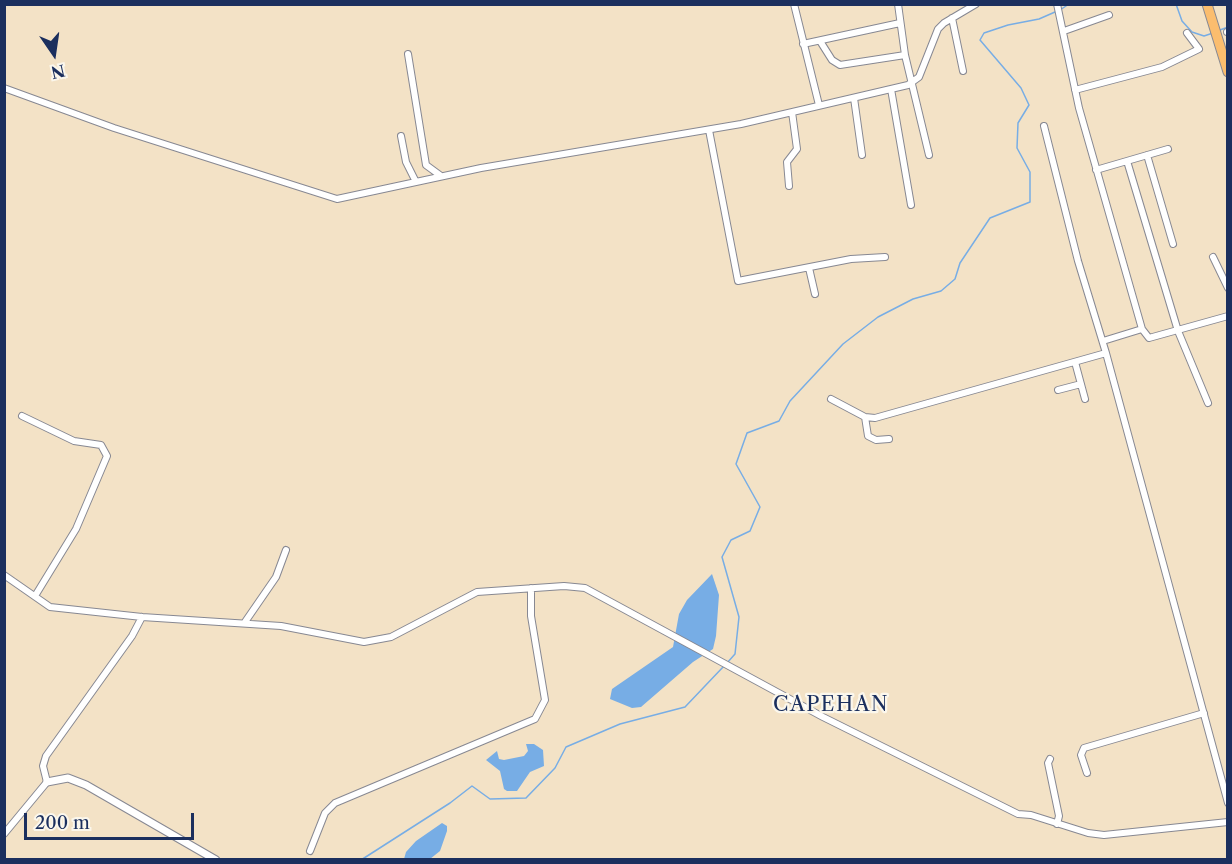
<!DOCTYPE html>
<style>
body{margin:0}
#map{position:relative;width:1232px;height:864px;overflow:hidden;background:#f3e2c6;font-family:"Libre Caslon Text",serif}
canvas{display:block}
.frame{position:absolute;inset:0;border:6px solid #1b2f5e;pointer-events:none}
.north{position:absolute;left:24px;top:24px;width:60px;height:60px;-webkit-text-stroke:4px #fbf7ec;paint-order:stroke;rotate:167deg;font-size:16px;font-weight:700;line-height:24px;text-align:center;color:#1b2f5e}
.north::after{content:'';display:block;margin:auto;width:21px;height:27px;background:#1b2f5e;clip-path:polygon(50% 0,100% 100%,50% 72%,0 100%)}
.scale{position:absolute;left:24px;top:813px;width:170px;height:27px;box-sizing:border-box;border:3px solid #1b2f5e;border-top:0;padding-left:8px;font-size:18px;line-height:21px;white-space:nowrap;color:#1b2f5e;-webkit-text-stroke:4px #fbf7ec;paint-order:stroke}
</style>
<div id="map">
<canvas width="1232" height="864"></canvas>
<div class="frame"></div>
<div class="north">N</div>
<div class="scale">200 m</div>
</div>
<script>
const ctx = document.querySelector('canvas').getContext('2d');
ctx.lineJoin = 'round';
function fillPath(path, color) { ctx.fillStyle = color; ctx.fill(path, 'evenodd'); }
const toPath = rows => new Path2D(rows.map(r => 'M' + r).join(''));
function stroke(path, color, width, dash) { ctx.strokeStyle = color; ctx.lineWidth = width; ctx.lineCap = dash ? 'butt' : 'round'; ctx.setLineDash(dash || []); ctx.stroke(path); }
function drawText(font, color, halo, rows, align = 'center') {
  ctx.font = font + ' "Libre Caslon Text",serif'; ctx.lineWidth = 4.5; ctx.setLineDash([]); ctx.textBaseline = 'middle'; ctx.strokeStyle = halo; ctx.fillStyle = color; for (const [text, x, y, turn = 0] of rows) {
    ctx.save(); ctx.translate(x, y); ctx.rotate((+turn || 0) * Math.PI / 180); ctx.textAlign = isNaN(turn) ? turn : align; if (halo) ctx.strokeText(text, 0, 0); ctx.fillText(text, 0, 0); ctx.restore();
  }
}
fillPath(toPath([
 [712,574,719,595,716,636,713,649,693,662,641,707,632,708,610,699,612,689,673,647,679,614,687,600],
 [526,744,534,744,543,750,544,766,530,772,517,791,507,791,504,789,500,771,486,760,497,751,499,759,504,760,524,756,528,751],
 [442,823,447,826,447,831,440,851,430,859,404,859,406,852,416,841]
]), '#77ade5');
stroke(toPath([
 [1176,4,1182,21,1192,32,1204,36,1213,33],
 [1060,10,1069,4],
 [1220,30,1228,27],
 [727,663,735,654,739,617,722,557,731,540,750,531,760,507,736,464,747,433,779,421,790,401,843,344,878,317,913,299,941,291,955,279,960,263,990,218,1030,202,1030,172,1017,148,1018,123,1029,105,1021,88,980,40,984,33,1008,25,1039,19,1055,12],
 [361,860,450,803,472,786,490,799,526,798,555,768,566,747,620,724,685,707,724,666]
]), '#77ade5', 1.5);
const minor = toPath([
 [794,4,819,105],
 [898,4,905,55,929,155],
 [1057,4,1079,108,1142,329],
 [952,18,963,71],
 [1064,31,1109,15],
 [1227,32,1228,32],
 [820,41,832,60,840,65,905,55],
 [803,44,900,23],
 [408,54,426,165,441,176],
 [4,88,114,128,337,199,481,168,741,124,908,85,919,77,938,29,944,23,976,4],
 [891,89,911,205],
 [1075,90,1162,67,1199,49,1187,33],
 [854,98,862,155],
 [709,130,738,281,851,259,885,257],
 [401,136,406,162,416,182],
 [1147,155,1173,244],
 [1127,161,1178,331,1208,403],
 [1096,170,1168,149],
 [789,186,787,162,797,149,792,112],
 [1213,257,1228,288],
 [809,268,815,294],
 [1103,341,1142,329,1149,338,1228,316],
 [1106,353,1228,803],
 [1075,362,1085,399],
 [1058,390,1081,384],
 [831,399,865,417,875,418,1106,353,1078,261,1044,126],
 [22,416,74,441,101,445,107,456,76,529,35,596],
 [865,417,868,436,876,440,889,439],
 [4,575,50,607,142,617,281,626,364,642,391,637,477,592,564,586,585,588,823,717,1018,814,1031,815,1088,833,1104,835,1228,822],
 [245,622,276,577,286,550],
 [1050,759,1048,763,1059,816,1057,824],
 [1087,773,1081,755,1084,748,1204,713],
 [4,834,47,782,43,766,46,756,132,636,142,617],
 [310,851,325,813,335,803,535,719,545,700,531,616,531,588]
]);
const tertiary = toPath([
 [47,782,68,778,86,785,216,860]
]);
const trunk = toPath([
 [1207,4,1228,72]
]);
stroke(minor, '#878892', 8);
stroke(tertiary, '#878892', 9);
stroke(trunk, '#878892', 11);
stroke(minor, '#fff', 6);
stroke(tertiary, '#fff', 7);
stroke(trunk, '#fbbd6e', 9);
ctx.letterSpacing = '1.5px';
drawText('20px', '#1b2f5e', '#fbf7ec', [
 ["CAPEHAN",831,705]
]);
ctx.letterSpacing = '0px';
</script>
